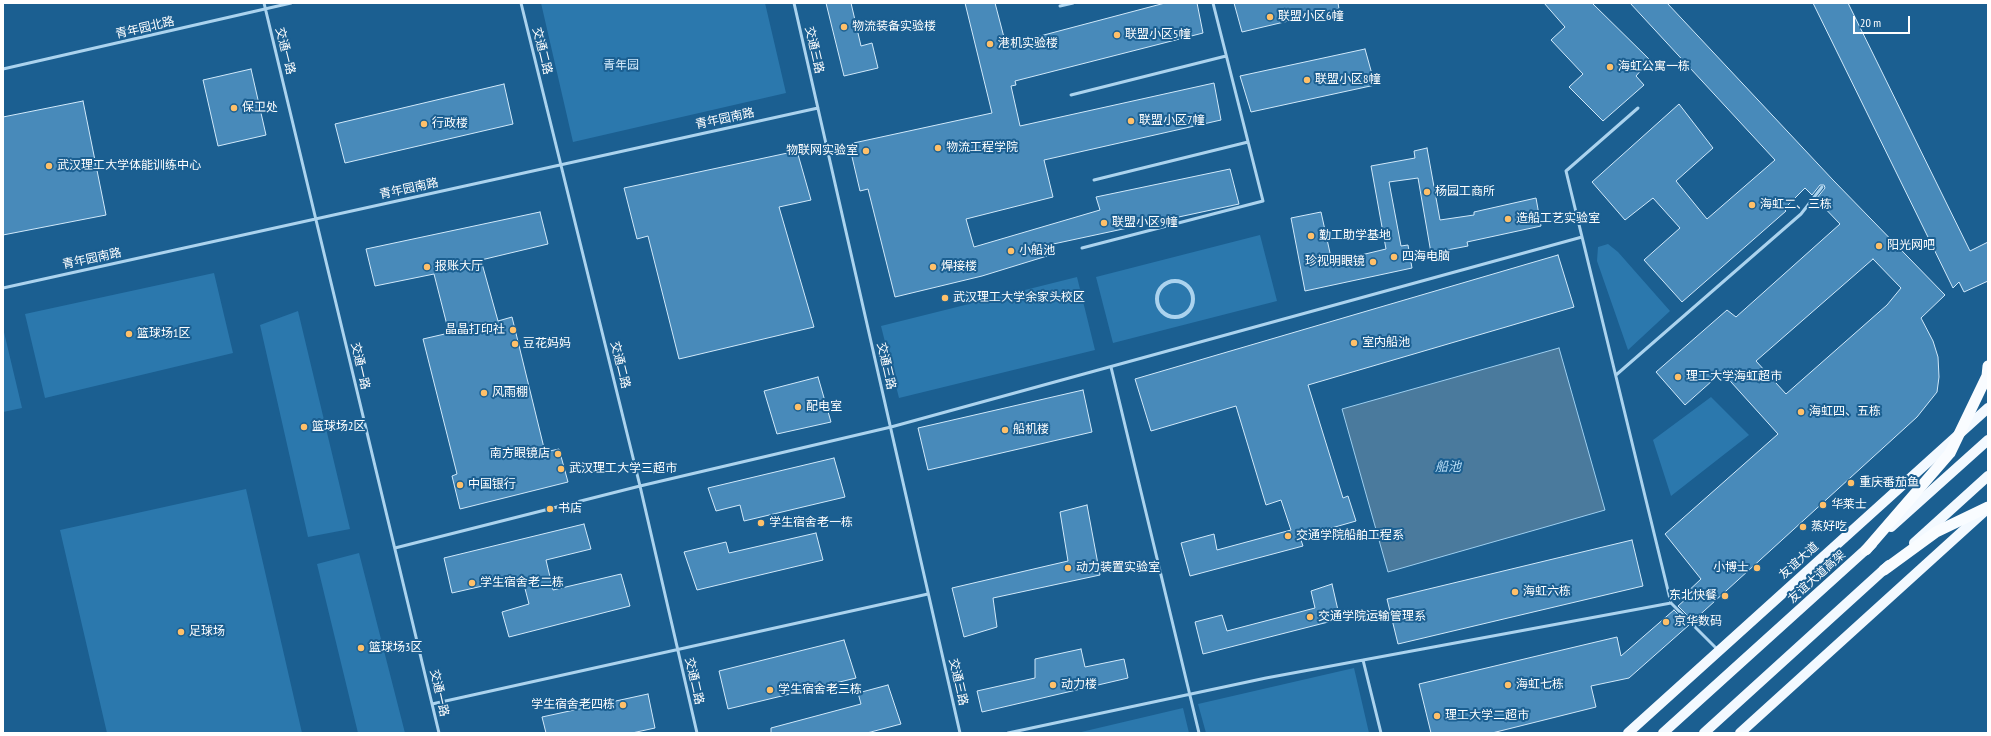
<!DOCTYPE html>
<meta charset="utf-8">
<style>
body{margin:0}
#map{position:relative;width:1991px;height:736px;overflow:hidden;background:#1b5f91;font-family:"PT Sans Narrow",sans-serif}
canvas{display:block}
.frame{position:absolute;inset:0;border:4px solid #fff;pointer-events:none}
.scale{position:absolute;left:1853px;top:16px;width:57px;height:18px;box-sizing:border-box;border:2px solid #fff;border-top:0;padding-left:5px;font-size:12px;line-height:14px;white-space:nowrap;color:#fff;-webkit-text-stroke:3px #1b5f91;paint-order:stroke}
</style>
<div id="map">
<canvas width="1991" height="736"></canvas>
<div class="frame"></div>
<div class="scale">20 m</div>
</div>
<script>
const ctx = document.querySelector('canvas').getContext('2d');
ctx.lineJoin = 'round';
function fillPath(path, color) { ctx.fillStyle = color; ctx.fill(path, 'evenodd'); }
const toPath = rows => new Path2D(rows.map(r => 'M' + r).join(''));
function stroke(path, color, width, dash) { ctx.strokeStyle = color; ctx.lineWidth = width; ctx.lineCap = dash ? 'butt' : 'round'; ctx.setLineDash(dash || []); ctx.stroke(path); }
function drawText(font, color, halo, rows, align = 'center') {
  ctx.font = font + ' "PT Sans Narrow","Noto Sans SC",sans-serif'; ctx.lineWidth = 4; ctx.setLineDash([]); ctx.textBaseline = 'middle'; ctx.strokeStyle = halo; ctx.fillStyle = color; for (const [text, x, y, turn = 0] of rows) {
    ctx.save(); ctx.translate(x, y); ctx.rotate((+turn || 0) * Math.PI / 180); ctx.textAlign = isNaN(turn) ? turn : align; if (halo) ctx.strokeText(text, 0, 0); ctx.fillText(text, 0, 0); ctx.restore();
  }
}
fillPath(toPath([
 [541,3,765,3,786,93,573,142],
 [1260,235,1277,301,1113,343,1096,277],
 [1608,244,1618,252,1670,311,1628,350,1597,261,1598,247],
 [214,273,233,353,45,398,25,314],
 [1077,277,1095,350,899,398,881,326],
 [298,311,350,529,308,537,260,325],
 [3,328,22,408,3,412],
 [1711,397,1749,435,1671,496,1653,440],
 [246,489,302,733,107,733,60,530],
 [359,553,405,733,358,733,317,564],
 [1354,668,1369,733,1206,733,1198,704],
 [1183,708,1189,733,1077,733]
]), '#2b78ad');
const water = toPath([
 [1559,348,1605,510,1388,572,1342,409,1559,348]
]);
fillPath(water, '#4a7a9d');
stroke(water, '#9ecff0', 1);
const building = toPath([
 [826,3,851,3,861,46,872,43,878,68,844,76,826,3],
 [965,3,995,3,1006,45,1165,3,1197,3,1203,33,1015,81,1016,85,1011,86,1020,126,1214,83,1221,120,1044,160,1053,197,966,219,974,247,1100,210,1096,197,1230,169,1239,204,1044,246,1047,256,982,276,895,297,868,189,860,191,849,144,992,113,965,3],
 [1234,3,1338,3,1339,9,1242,32,1234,3],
 [1544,3,1592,3,1650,60,1636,76,1644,85,1603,121,1569,87,1583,74,1551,40,1565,27,1544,3],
 [1630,3,1667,3,1833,180,1945,295,1921,318,1933,341,1938,357,1939,377,1937,392,1917,417,1693,621,1678,606,1687,598,1684,595,1701,579,1665,534,1778,434,1722,372,1685,405,1656,372,1727,310,1736,317,1840,224,1816,199,1825,188,1824,185,1820,185,1812,195,1805,188,1784,209,1786,211,1682,302,1644,260,1680,228,1653,198,1625,220,1592,182,1679,104,1713,148,1676,181,1707,219,1775,160,1630,3],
 [1873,259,1901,288,1887,305,1786,394,1756,361,1873,259],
 [1813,3,1848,3,1970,251,1988,242,1988,281,1964,292,1959,282,1953,288,1813,3],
 [1365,49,1375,85,1251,112,1240,76,1365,49],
 [251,69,266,135,218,146,203,80,251,69],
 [504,84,513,124,345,163,335,124,504,84],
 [83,101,106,215,3,235,3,117,83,101],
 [1427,148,1440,220,1474,215,1474,212,1536,198,1541,226,1467,242,1468,246,1431,253,1418,178,1389,182,1401,246,1408,245,1412,268,1305,291,1291,218,1321,212,1332,262,1386,249,1371,166,1415,158,1414,151,1427,148],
 [797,151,811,200,779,207,814,327,679,359,648,236,637,239,624,188,797,151],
 [540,212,548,244,481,260,498,321,512,317,545,452,559,449,568,482,460,509,452,476,457,474,423,339,449,333,434,274,375,286,366,249,540,212],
 [1558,255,1574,307,1308,385,1343,498,1348,496,1356,521,1300,537,1303,546,1190,576,1181,543,1214,534,1217,550,1291,530,1281,500,1266,505,1236,406,1151,431,1135,379,1558,255],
 [818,377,831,422,777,434,764,391,818,377],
 [1083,390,1092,432,928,470,918,428,1083,390],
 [834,458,845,497,744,521,740,505,716,511,708,488,834,458],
 [1087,505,1100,575,993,598,997,627,964,637,952,588,1068,561,1060,512,1087,505],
 [584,524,591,549,546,560,553,590,621,574,630,606,509,637,502,612,529,604,522,577,452,593,444,558,584,524],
 [816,533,823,560,697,590,684,552,726,542,729,553,816,533],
 [1632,540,1643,586,1398,644,1387,599,1632,540],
 [1332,584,1340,619,1203,654,1195,622,1222,615,1227,631,1315,608,1311,591,1332,584],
 [1674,610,1689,625,1629,678,1591,686,1596,707,1492,733,1431,733,1419,684,1617,637,1621,656,1674,610],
 [844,640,856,678,728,709,719,671,844,640],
 [1081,649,1085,667,1124,659,1128,678,982,712,977,691,1035,678,1035,659,1081,649],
 [888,685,901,724,867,733,771,733,771,728,861,704,858,693,888,685],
 [648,694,655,728,632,733,546,733,542,717,648,694]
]);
fillPath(building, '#488aba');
stroke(building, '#d1e9fa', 1);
stroke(toPath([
 [264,3,439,733],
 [521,3,640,486,697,733],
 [794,3,960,733],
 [1060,6,1073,3],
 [3,69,291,3],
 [1071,95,1226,56],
 [1638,108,1566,171,1671,603,1718,650],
 [1094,180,1248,142],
 [1082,248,1263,201,1213,3],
 [3,288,818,108],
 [1111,367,1199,733],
 [1616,375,1801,214,1822,187],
 [395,548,640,486,891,427,1582,237],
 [1363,660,1381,733],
 [432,704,928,594],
 [1008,733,1266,678,1671,603]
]), '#abd3ee', 3);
stroke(toPath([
 '1157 299a18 18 0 1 1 36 0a18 18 0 1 1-36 0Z'
]), '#abd3ee', 4);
stroke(toPath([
 [1891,527,1988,440],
 [1914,543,1988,476],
 [1628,733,1988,408],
 [1663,733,1872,544],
 [1704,733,1889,565],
 [1740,733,1986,510]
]), '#f3f9ff', 10);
stroke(toPath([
 [1884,570,1936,532,1988,507]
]), '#f9fcff', 11);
stroke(toPath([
 [1866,550,1950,453,1987,376,1988,366]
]), '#f9fcff', 11);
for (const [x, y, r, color] of [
 [1270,17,4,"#ffc069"],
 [844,27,4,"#ffc069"],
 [1117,35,4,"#ffc069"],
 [990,44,4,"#ffc069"],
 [1610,67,4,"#ffc069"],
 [1307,80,4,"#ffc069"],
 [234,108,4,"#ffc069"],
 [1131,121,4,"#ffc069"],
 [424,124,4,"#ffc069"],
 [938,148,4,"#ffc069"],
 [866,151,4,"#ffc069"],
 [49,166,4,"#ffc069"],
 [1427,192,4,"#ffc069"],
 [1752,205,4,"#ffc069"],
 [1508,219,4,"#ffc069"],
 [1104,223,4,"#ffc069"],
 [1311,236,4,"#ffc069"],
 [1879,246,4,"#ffc069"],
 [1011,251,4,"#ffc069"],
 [1394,257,4,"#ffc069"],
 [1373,262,4,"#ffc069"],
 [427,267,4,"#ffc069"],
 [933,267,4,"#ffc069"],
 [945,298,4,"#ffc069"],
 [513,330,4,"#ffc069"],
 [129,334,4,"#ffc069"],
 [1354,343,4,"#ffc069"],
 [515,344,4,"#ffc069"],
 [1678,377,4,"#ffc069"],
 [484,393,4,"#ffc069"],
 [798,407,4,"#ffc069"],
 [1801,412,4,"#ffc069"],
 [304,427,4,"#ffc069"],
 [1005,430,4,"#ffc069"],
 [558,454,4,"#ffc069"],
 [561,469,4,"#ffc069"],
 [1851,483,4,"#ffc069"],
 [460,485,4,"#ffc069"],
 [1823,505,4,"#ffc069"],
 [550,509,4,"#ffc069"],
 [761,523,4,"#ffc069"],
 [1803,527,4,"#ffc069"],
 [1288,536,4,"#ffc069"],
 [1068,568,4,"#ffc069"],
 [1757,568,4,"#ffc069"],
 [472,583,4,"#ffc069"],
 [1515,592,4,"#ffc069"],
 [1725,596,4,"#ffc069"],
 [1310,617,4,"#ffc069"],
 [1666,622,4,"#ffc069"],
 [181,632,4,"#ffc069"],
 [361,648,4,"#ffc069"],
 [1053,685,4,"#ffc069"],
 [1508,685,4,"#ffc069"],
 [770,690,4,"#ffc069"],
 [623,705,4,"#ffc069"],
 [1437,716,4,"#ffc069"]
]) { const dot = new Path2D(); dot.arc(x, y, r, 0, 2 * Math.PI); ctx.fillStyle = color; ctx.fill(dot); stroke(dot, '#1b5f91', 1.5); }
drawText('12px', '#fff', '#1b5f91', [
 ["联盟小区6幢",1278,17],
 ["物流装备实验楼",852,27],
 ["联盟小区5幢",1125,35],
 ["港机实验楼",998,44],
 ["海虹公寓一栋",1618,67],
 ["联盟小区8幢",1315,80],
 ["保卫处",242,108],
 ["联盟小区7幢",1139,121],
 ["行政楼",432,124],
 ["物流工程学院",946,148],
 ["物联网实验室",858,151,"right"],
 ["武汉理工大学体能训练中心",57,166],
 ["杨园工商所",1435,192],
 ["海虹二、三栋",1760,205],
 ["造船工艺实验室",1516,219],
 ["联盟小区9幢",1112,223],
 ["勤工助学基地",1319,236],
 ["阳光网吧",1887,246],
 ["小船池",1019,251],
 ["四海电脑",1402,257],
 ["珍视明眼镜",1365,262,"right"],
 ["报账大厅",435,267],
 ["焊接楼",941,267],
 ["武汉理工大学余家头校区",953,298],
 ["晶晶打印社",505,330,"right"],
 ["篮球场1区",137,334],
 ["室内船池",1362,343],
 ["豆花妈妈",523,344],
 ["理工大学海虹超市",1686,377],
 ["风雨棚",492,393],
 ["配电室",806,407],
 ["海虹四、五栋",1809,412],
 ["篮球场2区",312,427],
 ["船机楼",1013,430],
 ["南方眼镜店",550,454,"right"],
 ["武汉理工大学三超市",569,469],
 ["重庆番茄鱼",1859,483],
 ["中国银行",468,485],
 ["华莱士",1831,505],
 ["书店",558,509],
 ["学生宿舍老一栋",769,523],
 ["蒸好吃",1811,527],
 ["交通学院船舶工程系",1296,536],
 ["动力装置实验室",1076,568],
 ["小博士",1749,568,"right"],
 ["学生宿舍老二栋",480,583],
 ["海虹六栋",1523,592],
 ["东北快餐",1717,596,"right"],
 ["交通学院运输管理系",1318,617],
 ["京华数码",1674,622],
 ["足球场",189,632],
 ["篮球场3区",369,648],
 ["动力楼",1061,685],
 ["海虹七栋",1516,685],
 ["学生宿舍老三栋",778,690],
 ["学生宿舍老四栋",615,705,"right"],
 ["理工大学二超市",1445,716]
], 'left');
drawText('12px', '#fff', '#1b5f91', [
 ["青年园北路",145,28,-13],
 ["交通三路",814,50,77],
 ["交通一路",285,51,76],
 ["交通二路",542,51,76],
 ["青年园南路",725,119,-12],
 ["青年园南路",409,189,-12],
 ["青年园南路",92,259,-12],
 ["交通二路",620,365,76],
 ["交通一路",360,366,77],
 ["交通三路",886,366,77],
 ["友谊大道",1799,561,-42],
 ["友谊大道高架",1817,577,-42],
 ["交通二路",694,681,77],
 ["交通三路",958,682,77],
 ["交通一路",439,693,77]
]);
drawText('12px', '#d1e9fa', '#1b5f91', [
 ["青年园",621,66]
]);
drawText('italic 13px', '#b7dcf5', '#1b5f91', [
 ["船池",1448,467]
]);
</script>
